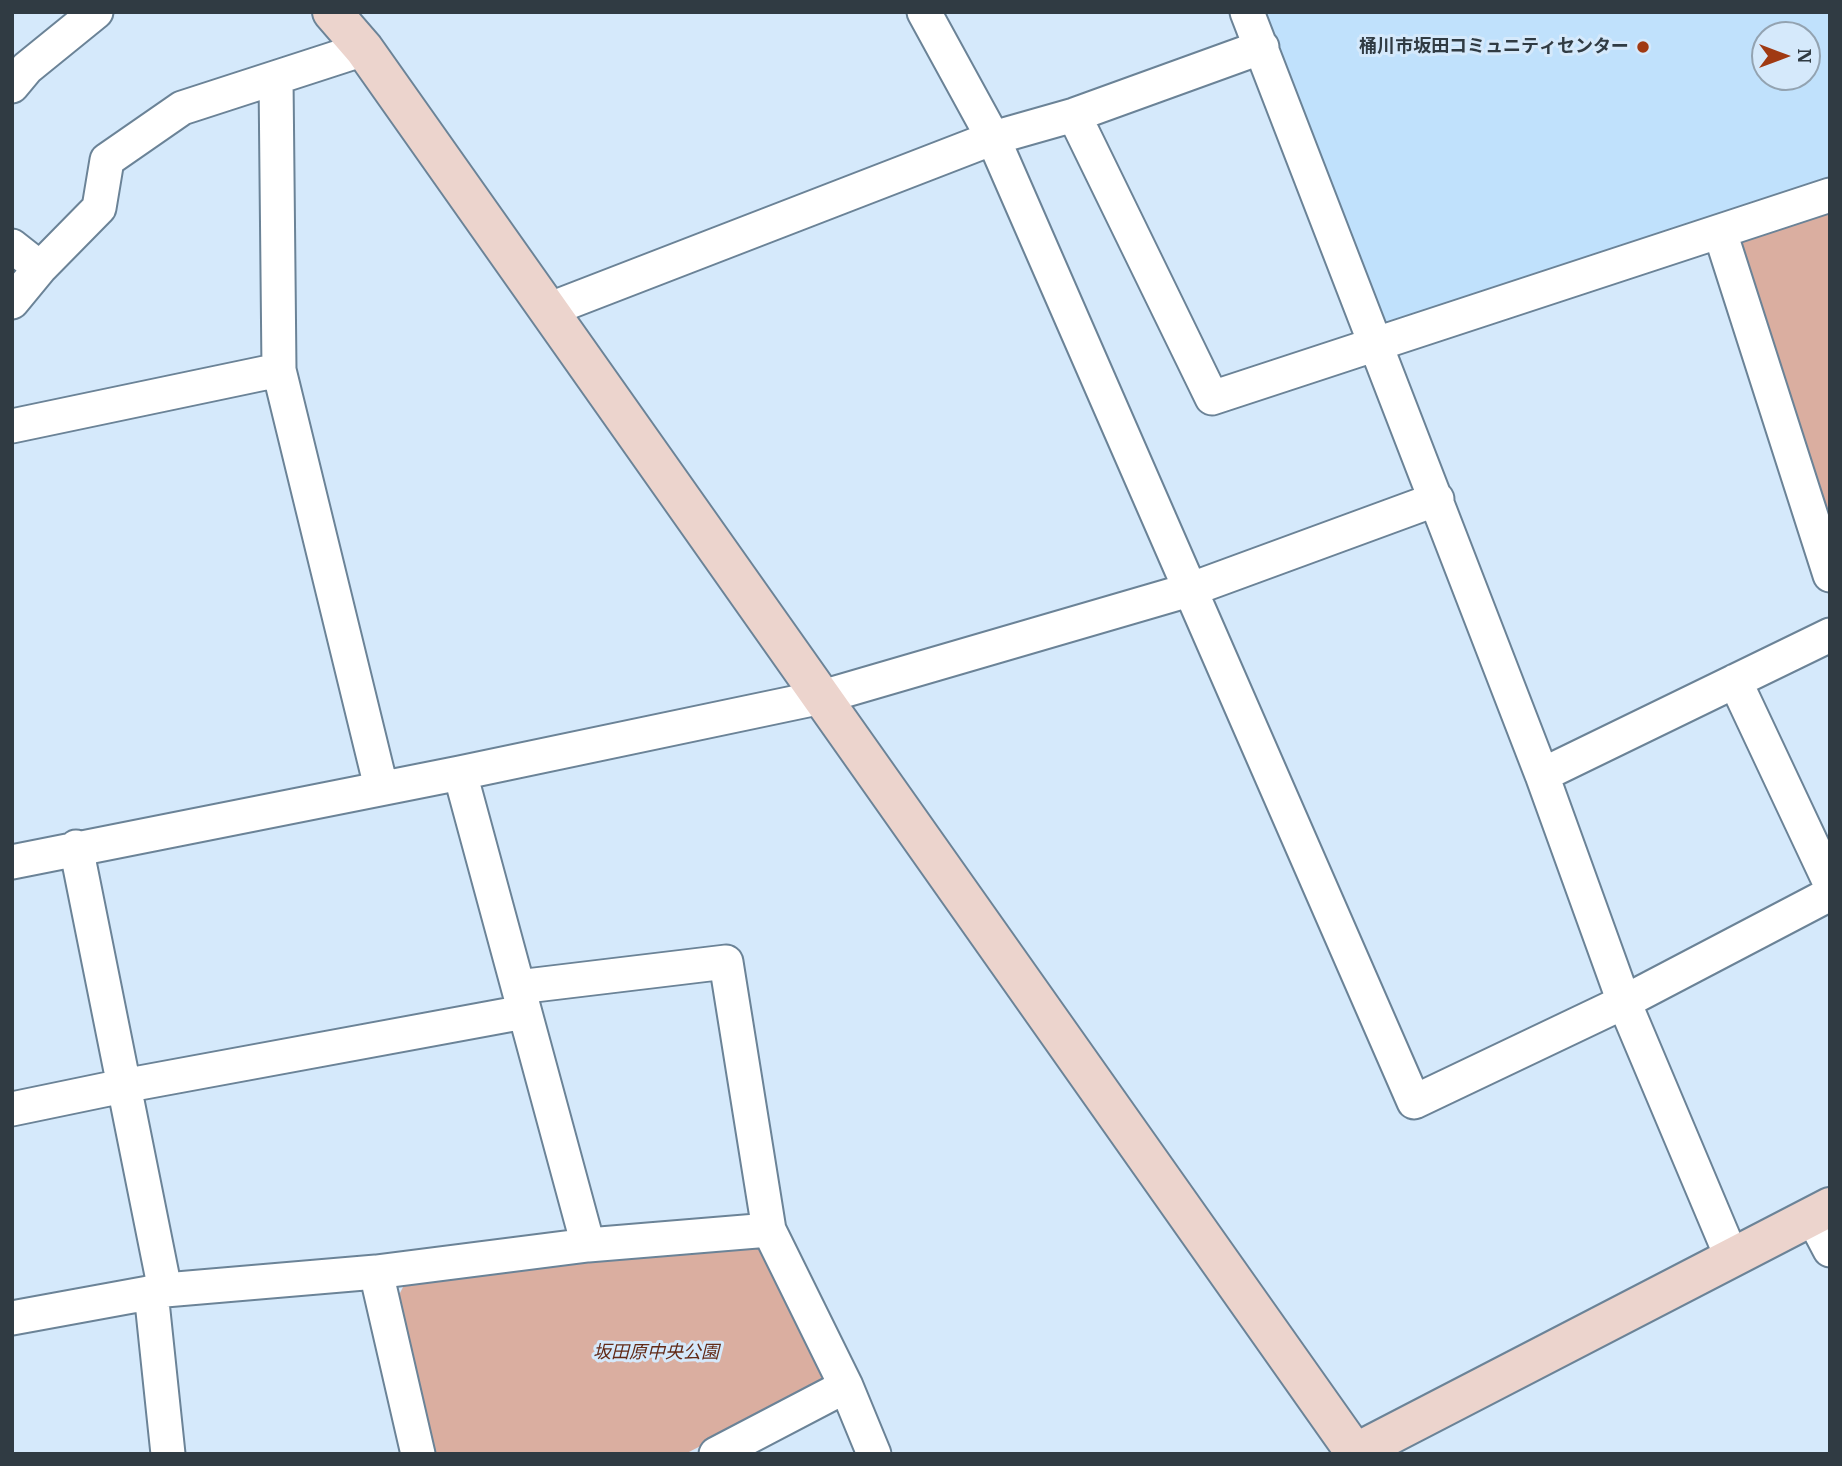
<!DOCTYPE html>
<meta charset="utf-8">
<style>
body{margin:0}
#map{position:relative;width:1842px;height:1466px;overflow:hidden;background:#d5e9fb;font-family:"IBM Plex Serif",serif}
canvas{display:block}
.frame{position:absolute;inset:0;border:14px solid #303b43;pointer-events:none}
.north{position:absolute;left:1751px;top:21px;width:70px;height:70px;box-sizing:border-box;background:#d5e9fb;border:2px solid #93a3b1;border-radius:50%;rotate:90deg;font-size:19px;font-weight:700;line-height:28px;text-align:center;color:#303b43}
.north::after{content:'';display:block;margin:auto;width:24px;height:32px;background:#a03a13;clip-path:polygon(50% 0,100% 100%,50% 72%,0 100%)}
</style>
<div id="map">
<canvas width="1842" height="1466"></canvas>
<div class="frame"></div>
<div class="north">N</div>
</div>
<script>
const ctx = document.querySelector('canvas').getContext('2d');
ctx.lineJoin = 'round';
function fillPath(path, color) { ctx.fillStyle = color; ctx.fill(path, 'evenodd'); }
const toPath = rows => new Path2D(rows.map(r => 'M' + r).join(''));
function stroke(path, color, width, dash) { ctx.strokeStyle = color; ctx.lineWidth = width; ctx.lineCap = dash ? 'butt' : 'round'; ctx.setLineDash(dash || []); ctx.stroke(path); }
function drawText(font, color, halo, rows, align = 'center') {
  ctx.font = font + ' "IBM Plex Serif","Noto Sans JP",serif'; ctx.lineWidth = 6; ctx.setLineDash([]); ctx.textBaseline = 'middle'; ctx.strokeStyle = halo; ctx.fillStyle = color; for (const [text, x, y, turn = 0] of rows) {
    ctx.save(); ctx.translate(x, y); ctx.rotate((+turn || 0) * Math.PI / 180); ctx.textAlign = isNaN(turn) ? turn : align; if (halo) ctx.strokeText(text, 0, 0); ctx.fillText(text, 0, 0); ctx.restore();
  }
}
fillPath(toPath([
 [1259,12,1830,12,1830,179,1385,330],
 [1765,35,1807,35,1807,77,1765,77]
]), '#c0e1fc');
fillPath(toPath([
 [1830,212,1830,536,1737,243],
 [761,1239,824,1383,685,1454,431,1454,396,1301,406,1281]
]), '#daaea0');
const street = toPath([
 [924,12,993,138,1414,1102,1624,1002,1830,894],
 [1247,12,1542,775,1624,1002,1732,1258],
 [276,78,279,370,381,787],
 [12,86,27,68,96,12],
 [1074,115,1212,398,1830,195],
 [1720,232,1830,575],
 [12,246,40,268],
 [12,302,40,268,99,208,107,160,182,108,364,49],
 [548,310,993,138,1074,115,1262,47],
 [12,426,279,370],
 [1735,681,1830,883],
 [460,773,588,1245],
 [1542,775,1830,635],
 [76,847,165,1290],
 [12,862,460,773,822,697,1189,590,1437,499],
 [518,987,726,962,769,1230,846,1386,874,1454],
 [12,1109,123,1086,524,1012],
 [1812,1216,1830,1250],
 [376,1272,418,1454],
 [151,1292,168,1454],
 [12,1318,165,1290,376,1272,588,1245,769,1230],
 [716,1454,846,1386]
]);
const secondary = toPath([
 [332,12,364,49,1356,1454],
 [1353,1454,1830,1207]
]);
stroke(street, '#6b8397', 37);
stroke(secondary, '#6b8397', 42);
stroke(street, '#fff', 33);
stroke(secondary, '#ecd4cd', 38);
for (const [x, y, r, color] of [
 [1643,47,7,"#a03a13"]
]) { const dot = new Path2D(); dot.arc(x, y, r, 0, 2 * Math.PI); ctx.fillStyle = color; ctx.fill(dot); stroke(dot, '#d5e9fb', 2.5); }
drawText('bold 18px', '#303b43', '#d5e9fb', [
 ["桶川市坂田コミュニティセンター",1629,47]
], 'right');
drawText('italic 18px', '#622a17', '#d5e9fb', [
 ["坂田原中央公園",656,1353]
]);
</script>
